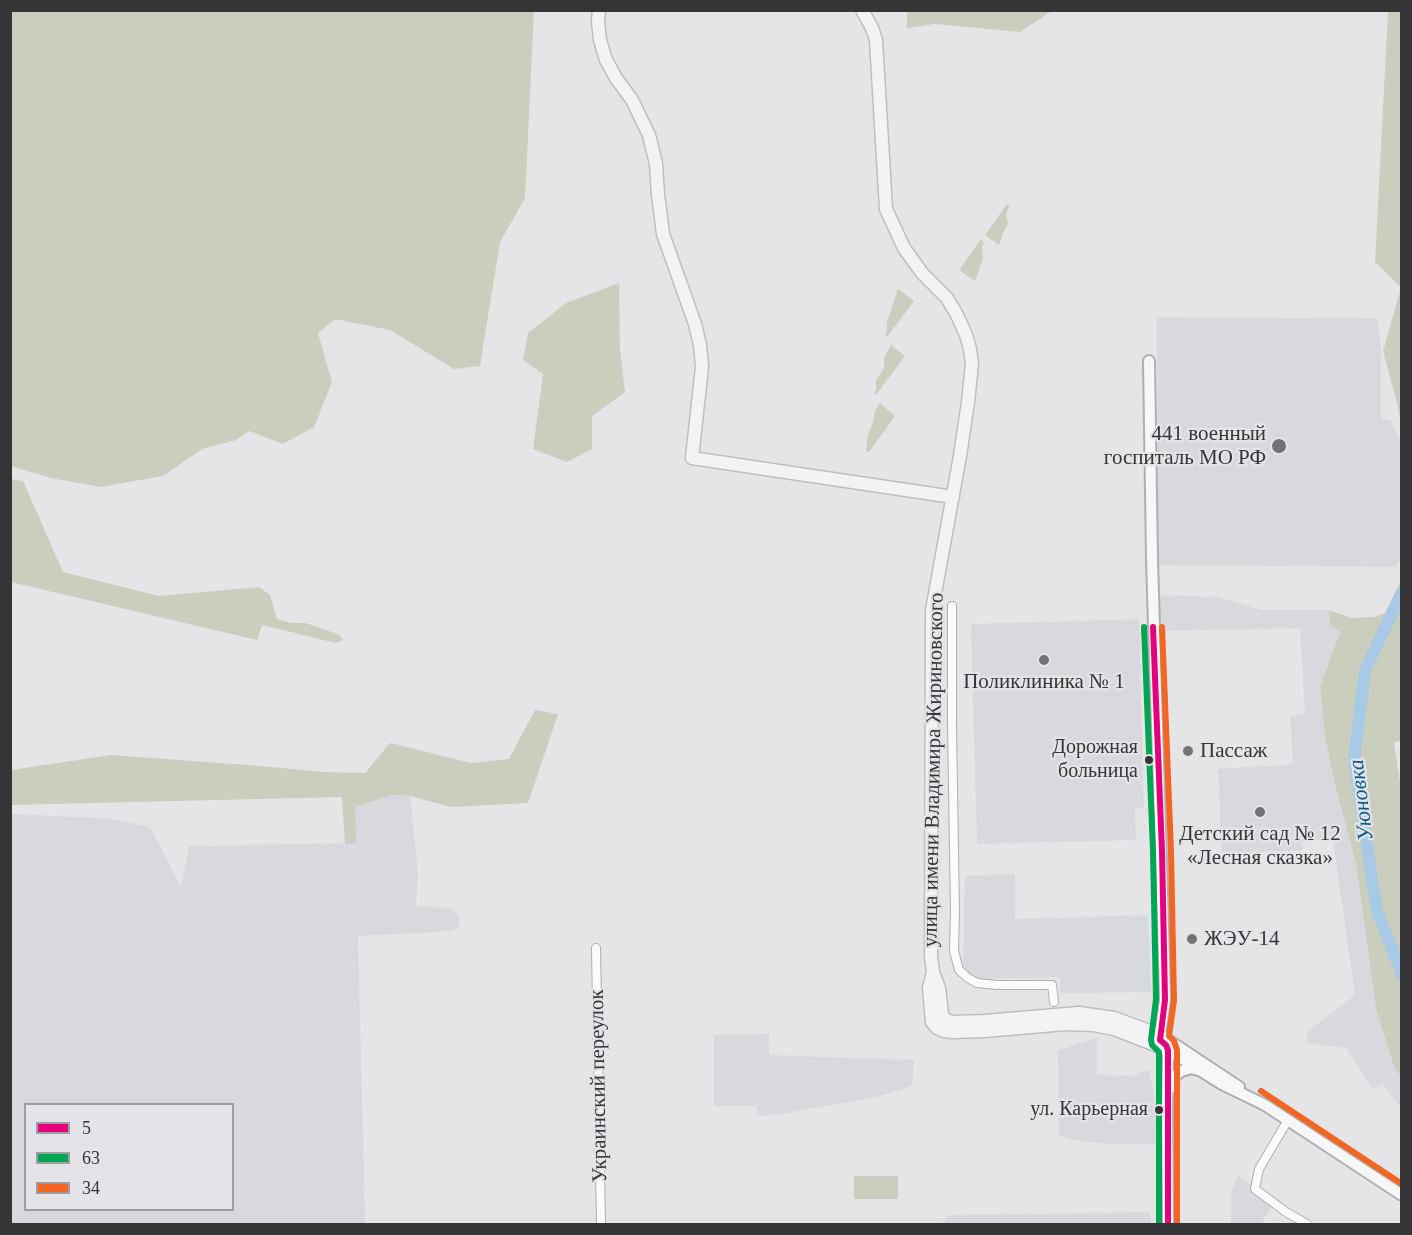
<!DOCTYPE html>
<meta charset="utf-8">
<style>
body{margin:0}
#map{position:relative;width:1412px;height:1235px;overflow:hidden;background:#e5e5e7;font-family:"Times New Roman",serif}
canvas{display:block}
.frame{position:absolute;inset:0;border:12px solid #353537;pointer-events:none}
.legend{position:absolute;left:24px;top:1103px;width:210px;height:108px;box-sizing:border-box;background:#e4e4e8;border:2px solid #9e9ea1;margin:0;padding:8px 10px;list-style:none;font-size:18px;color:#353537}
.legend li{display:flex;align-items:center;gap:12px;height:30px}
.legend b{width:30px;border:2px solid #9e9ea1}
</style>
<div id="map">
<canvas width="1412" height="1235"></canvas>
<div class="frame"></div>
<ul class="legend">
<li><b style="height:8px;background:#e5007d"></b>5</li>
<li><b style="height:8px;background:#00a651"></b>63</li>
<li><b style="height:8px;background:#f26522"></b>34</li>
</ul>
</div>
<script>
const ctx = document.querySelector('canvas').getContext('2d');
ctx.lineJoin = 'round';
function fillPath(path, color) { ctx.fillStyle = color; ctx.fill(path, 'evenodd'); }
const toPath = rows => new Path2D(rows.map(r => 'M' + r).join(''));
function stroke(path, color, width, dash) { ctx.strokeStyle = color; ctx.lineWidth = width; ctx.lineCap = dash ? 'butt' : 'round'; ctx.setLineDash(dash || []); ctx.stroke(path); }
function drawText(font, color, halo, rows, align = 'center') {
  ctx.font = font + ' "Times New Roman",serif'; ctx.lineWidth = 4.5; ctx.setLineDash([]); ctx.textBaseline = 'middle'; ctx.strokeStyle = halo; ctx.fillStyle = color; for (const [text, x, y, turn = 0] of rows) {
    ctx.save(); ctx.translate(x, y); ctx.rotate((+turn || 0) * Math.PI / 180); ctx.textAlign = isNaN(turn) ? turn : align; if (halo) ctx.strokeText(text, 0, 0); ctx.fillText(text, 0, 0); ctx.restore();
  }
}
fillPath(toPath([
 [1157,317,1377,318,1381,345,1381,420,1390,420,1400,441,1401,451,1401,558,1395,567,1158,565],
 [1156,595,1217,597,1263,610,1329,610,1330,624,1340,631,1320,686,1325,737,1336,789,1356,863,1376,1009,1394,1067,1401,1077,1401,1108,1382,1083,1373,1089,1346,1048,1306,1043,1309,1028,1311,1029,1355,995,1333,839,1302,842,1302,850,1222,854,1218,769,1293,764,1290,716,1305,714,1300,628,1158,631],
 [1139,619,1144,808,1135,808,1136,840,977,844,971,624],
 [392,795,410,796,418,874,416,906,450,908,458,914,460,924,456,929,451,931,358,936,365,1224,11,1224,10,814,107,818,150,827,181,887,189,846,355,843,355,807],
 [26,1104,232,1104,232,1210,26,1210],
 [1015,874,1015,919,1148,915,1151,992,1060,993,1060,977,975,979,963,965,965,876],
 [769,1034,769,1055,914,1060,912,1086,877,1097,781,1114,757,1116,757,1106,714,1106,714,1035],
 [1097,1038,1097,1075,1133,1076,1149,1070,1156,1108,1155,1144,1110,1144,1073,1140,1059,1135,1058,1050],
 [1238,1176,1275,1202,1261,1224,1231,1224,1231,1193],
 [1150,1212,1151,1224,942,1224,949,1215]
]), '#d8d8df');
fillPath(toPath([
 [10,11,534,11,525,198,500,242,480,366,454,369,390,330,335,319,318,333,332,382,314,427,283,444,249,431,236,440,202,449,163,476,101,487,51,478,11,466],
 [907,11,907,10,1052,11,1020,32,935,24,907,28],
 [1388,11,1402,11,1401,425,1397,403,1383,351,1401,288,1375,262],
 [1007,204,1010,206,1006,214,1008,223,1003,233,999,245,985,235],
 [981,239,984,242,982,247,983,258,975,281,959,270],
 [619,283,620,350,625,392,592,416,592,449,567,462,533,449,543,374,523,360,528,333,566,303],
 [898,289,914,301,887,337,885,336,887,331,887,322],
 [891,345,905,356,876,395,875,394,876,389,876,380,884,369,884,358],
 [880,403,895,416,869,452,866,451,868,434,873,423,875,411],
 [11,479,23,481,63,572,159,596,259,587,270,595,277,619,291,623,306,623,340,635,343,640,336,643,262,625,257,640,11,582],
 [1401,580,1402,741,1394,742,1400,782,1402,782,1401,1077,1394,1067,1376,1009,1356,863,1336,789,1325,737,1320,686,1340,632,1330,624,1329,610,1352,618,1374,617,1385,613],
 [535,710,558,714,528,803,451,807,410,796,392,795,355,807,356,843,345,844,342,797,11,805,11,770,111,755,261,766,323,772,365,773,390,743,471,763,509,759],
 [854,1176,898,1176,898,1199,854,1199]
]), '#cacebd');
stroke(toPath([
 [1402,593,1365,670,1354,760,1377,911,1402,974]
]), '#a8cae6', 12);
const street = toPath([
 [952,606,952,723,955,912,954,951,959,970,968,978,977,983,997,985,1052,985,1054,1002],
 [596,948,601,1224],
 [1288,1120,1259,1169,1255,1189,1286,1212,1307,1224]
]);
const secondary = toPath([
 [1149,361,1152,559,1164,960,1165,1000,1160,1035,1160,1040,1166,1045,1168,1050,1167,1108,1168,1224],
 [1162,1036,1239,1087],
 [1168,1050,1222,1084,1265,1105,1402,1195],
 [1171,1088,1174,1077,1181,1071,1191,1068,1198,1070]
]);
const primary = toPath([
 [599,10,598,21,600,40,606,60,616,78,632,100,649,135,656,164,658,194,663,234,695,324,700,345,702,367,692,458,953,497],
 [862,10,872,28,876,40,886,209,904,248,922,273,947,298,957,315,966,335,970,349,972,364,968,402,960,456,932,610,931,956,933,972,929,988,932,1022,937,1028,944,1031,952,1032,984,1031,1066,1024,1094,1025,1114,1029,1168,1050],
 [933,972,939,988,942,1014,944,1018,948,1021,953,1022,985,1021,1079,1013,1114,1018,1160,1035]
]);
stroke(street, '#afafb1', 10);
stroke(secondary, '#afafb1', 14);
stroke(primary, '#bfbdc4', 15);
stroke(street, '#fbfbfb', 8);
stroke(secondary, '#f7f7f8', 10);
stroke(primary, '#f3f3f5', 12);
stroke(toPath([
 [1153,627,1162,851,1165,1000,1160,1040,1166,1045,1168,1050,1168,1224]
]), '#e5007d', 6);
stroke(toPath([
 [1144,627,1153,851,1156,999,1151,1040,1152,1045,1159,1052,1159,1224]
]), '#00a651', 6);
stroke(toPath([
 [1162,627,1171,851,1174,1000,1169,1036,1174,1041,1177,1050,1177,1224],
 [1261,1091,1402,1184]
]), '#f26522', 6);
for (const [x, y, r, color] of [
 [1279,446,8,"#737375"],
 [1044,660,6,"#737375"],
 [1188,751,6,"#737375"],
 [1149,760,5,"#353537"],
 [1260,812,6,"#737375"],
 [1192,939,6,"#737375"],
 [1159,1110,5,"#353537"]
]) { const dot = new Path2D(); dot.arc(x, y, r, 0, 2 * Math.PI); ctx.fillStyle = color; ctx.fill(dot); stroke(dot, '#e4e4e8', 2); }
drawText('20px', '#353537', '#e4e4e8', [
 ["Дорожная",1138,748],
 ["больница",1138,772],
 ["ул. Карьерная",1148,1110]
], 'right');
drawText('21px', '#353537', '#e4e4e8', [
 ["441 военный",1266,434,"right"],
 ["госпиталь МО РФ",1266,458,"right"],
 ["Поликлиника № 1",1044,682],
 ["Пассаж",1200,751,"left"],
 ["Детский сад № 12",1260,834],
 ["«Лесная сказка»",1260,858],
 ["ЖЭУ-14",1204,939,"left"]
]);
drawText('21px', '#353537', '#e4e4e8', [
 ["улица имени Владимира Жириновского",934,770,-89],
 ["Украинский переулок",599,1086,-91]
]);
drawText('italic 22px', '#095c8c', '#e4e4e8', [
 ["Уюновка",1362,800,-97]
]);
</script>
